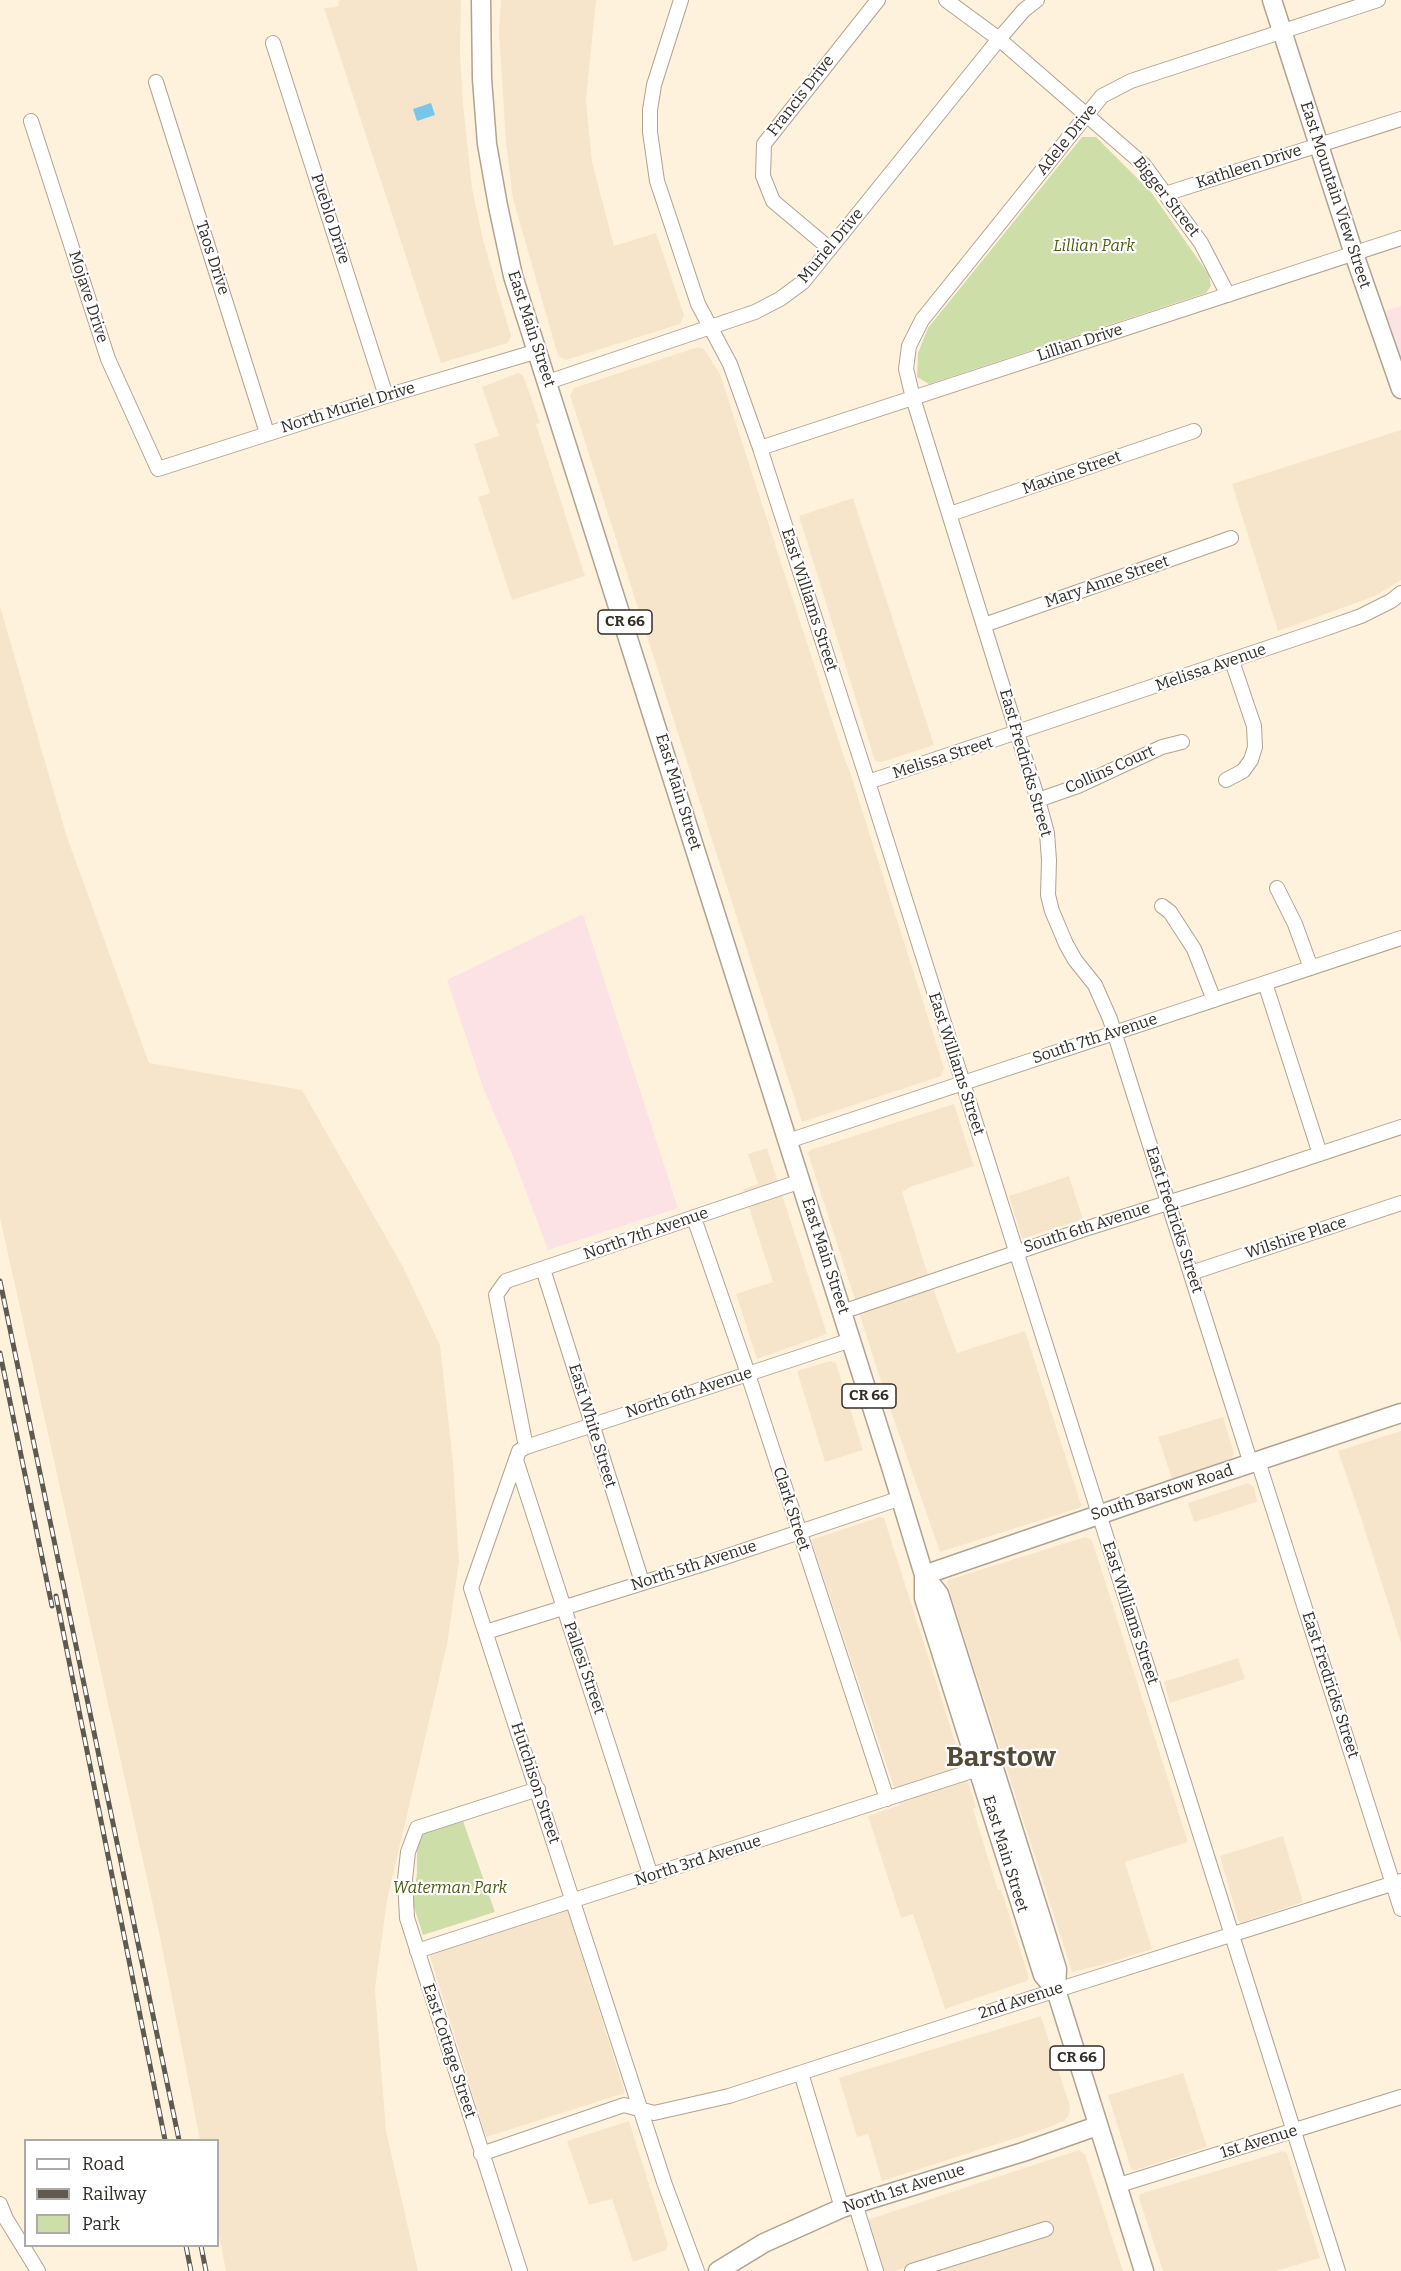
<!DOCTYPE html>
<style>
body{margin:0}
#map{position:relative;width:1401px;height:2271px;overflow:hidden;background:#fff2dd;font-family:Bitter,serif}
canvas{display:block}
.legend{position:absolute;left:24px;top:2139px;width:195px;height:108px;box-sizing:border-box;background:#fff;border:2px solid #adaba8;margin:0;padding:8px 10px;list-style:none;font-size:18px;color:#322d26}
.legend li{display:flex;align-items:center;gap:12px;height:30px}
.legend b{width:30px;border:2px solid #adaba8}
</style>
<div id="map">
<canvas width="1401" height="2271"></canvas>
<ul class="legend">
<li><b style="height:8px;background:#fff"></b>Road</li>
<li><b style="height:8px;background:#60594f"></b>Railway</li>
<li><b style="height:16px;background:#cedea8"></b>Park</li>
</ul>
</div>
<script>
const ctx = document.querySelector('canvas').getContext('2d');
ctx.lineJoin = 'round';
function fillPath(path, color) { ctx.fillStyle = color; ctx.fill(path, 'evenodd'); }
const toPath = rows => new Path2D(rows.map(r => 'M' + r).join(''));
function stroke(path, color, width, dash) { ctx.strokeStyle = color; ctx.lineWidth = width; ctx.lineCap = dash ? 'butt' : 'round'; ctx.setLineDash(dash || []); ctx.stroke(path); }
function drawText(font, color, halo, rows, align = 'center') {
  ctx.font = font + ' Bitter,serif'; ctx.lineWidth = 4.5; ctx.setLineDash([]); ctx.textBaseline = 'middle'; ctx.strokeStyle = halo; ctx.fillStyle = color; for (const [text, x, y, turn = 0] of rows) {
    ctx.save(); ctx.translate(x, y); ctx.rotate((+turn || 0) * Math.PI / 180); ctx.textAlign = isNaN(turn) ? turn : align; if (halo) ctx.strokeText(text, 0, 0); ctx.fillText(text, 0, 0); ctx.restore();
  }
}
fillPath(toPath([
 [339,0,461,0,460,51,463,104,472,188,483,239,511,336,508,343,441,363,324,8,338,7],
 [501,0,596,0,586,100,592,162,614,246,656,233,684,315,680,324,566,360,558,356,513,199,506,143,499,33],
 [698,347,704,349,720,374,845,760,850,772,944,1068,941,1076,802,1122,570,395,574,388],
 [518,373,523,375,540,423,536,424,585,576,512,600,478,497,490,493,474,444,499,436,482,387],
 [1401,430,1401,580,1375,596,1278,631,1232,484],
 [853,498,934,745,882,762,875,761,799,516],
 [0,606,66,834,149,1063,302,1090,403,1267,440,1345,453,1462,459,1562,447,1645,387,1900,375,1989,386,2131,418,2271,226,2271,218,2230,218,2140,200,2140,160,1937,0,1218],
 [954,1104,974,1166,910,1187,902,1192,926,1269,957,1353,1025,1331,1082,1507,940,1552,887,1400,808,1153,810,1150],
 [767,1148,827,1334,757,1359,736,1294,773,1282,743,1189,758,1184,748,1154],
 [1069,1176,1083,1219,1022,1239,1009,1196],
 [830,1361,836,1363,863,1450,825,1462,797,1371],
 [1223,1417,1234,1453,1231,1459,1172,1479,1158,1437],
 [1401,1431,1401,1643,1360,1515,1338,1451],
 [1248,1483,1254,1487,1257,1502,1194,1522,1188,1503],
 [880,1517,884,1518,976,1807,973,1809,998,1890,1001,1889,1029,1978,1027,1981,945,2009,913,1914,901,1918,868,1816,900,1805,811,1540],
 [1085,1537,1092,1540,1188,1842,1125,1862,1152,1949,1105,1964,1072,1972,947,1583,948,1580],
 [1238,1658,1245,1679,1170,1703,1164,1682],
 [1283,1836,1303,1902,1241,1923,1238,1920,1220,1856],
 [567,1909,625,2093,486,2137,429,1953],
 [1041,2016,1070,2106,1069,2115,1064,2121,1047,2128,882,2181,868,2134,857,2137,839,2078],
 [1183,2073,1207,2147,1136,2170,1131,2169,1108,2095],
 [629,2121,668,2244,666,2250,633,2262,612,2199,589,2205,567,2141],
 [1079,2150,1085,2154,1123,2271,938,2271,932,2259,895,2271,884,2271,867,2220],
 [1283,2151,1287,2153,1320,2258,1276,2271,1163,2271,1139,2198,1140,2194]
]), '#f6e5ca');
fillPath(toPath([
 [583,914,678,1208,548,1250,511,1152,484,1090,447,980]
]), '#fde2e5');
fillPath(toPath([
 [1401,306,1401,355,1385,311]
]), '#fde2e3');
fillPath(toPath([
 [1082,137,1096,137,1151,192,1209,275,1211,286,1206,293,929,384,917,377,918,353,928,328],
 [463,1821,495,1912,423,1935,413,1904,417,1873,417,1844,425,1831]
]), '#cedea8');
fillPath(toPath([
 [431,103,435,115,417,121,413,109]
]), '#79c6eb');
const minor = toPath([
 [681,0,654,85,650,110,650,132,657,181,698,304,730,364,760,448,868,782,1338,2271],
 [946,0,999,39,1144,165,1201,243,1228,295],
 [273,43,386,396],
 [156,82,267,433],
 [31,121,108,359,158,469,386,396,538,351],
 [1165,194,1401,119],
 [830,249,773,201,763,176,764,144,878,0],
 [548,382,755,312,780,299,803,282,999,39,1024,10,1037,0],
 [760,448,1401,238],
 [950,514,1194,431],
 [984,625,1231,538],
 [1226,780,1243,771,1251,760,1255,747,1254,726,1232,661],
 [868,782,1327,628,1361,616,1391,601,1401,593],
 [1038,800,1078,786,1162,747,1182,742],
 [1277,888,1295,924,1311,968],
 [1162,906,1170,912,1194,949,1214,1000],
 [1265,983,1320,1154],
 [788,1141,1401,938],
 [694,1218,744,1362,887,1799],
 [543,1269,642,1582],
 [1191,1273,1401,1203],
 [842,1312,1091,1227,1244,1179,1401,1127],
 [526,1447,851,1340],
 [516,1460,651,1876],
 [1258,1461,1401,1909],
 [1251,1464,1110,1019,1095,985,1075,960,1066,944,1052,911,1048,895,1049,860,1047,833,1038,800,913,398,906,369,909,346,922,320,1102,96,1131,81,1378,0],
 [486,1632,719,1559,901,1498],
 [417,1951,978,1769],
 [801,2073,842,2208],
 [481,2154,624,2105,654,2113,729,2096,1038,1996,1401,1881],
 [1116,2186,1401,2097],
 [855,2203,876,2271],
 [0,2204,6,2219,38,2271],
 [520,2271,407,1918,405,1879,408,1852,417,1828,538,1789],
 [697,2271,665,2185,471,1588,519,1451,526,1447,496,1295,506,1281,801,1181],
 [912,2271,1046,2229]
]);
const major = toPath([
 [481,0,482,79,487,144,498,206,513,276,892,1470,924,1575,924,1598,1043,1975,1056,1990],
 [1272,0,1354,254,1401,389],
 [924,1575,939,1594,1043,1924,1057,1969,1056,1990,1144,2271],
 [924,1575,1174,1489,1401,1413],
 [718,2271,764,2243,842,2208,1023,2152,1097,2126]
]);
stroke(minor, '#afa390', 16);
stroke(major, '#afa390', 21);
stroke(minor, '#fff', 14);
stroke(major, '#fff', 18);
const rail = toPath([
 [0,1281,179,2140],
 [0,1353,52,1606],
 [56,1596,165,2140],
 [186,2246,191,2271],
 [201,2246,206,2271]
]);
stroke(rail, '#60594f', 5);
stroke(rail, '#fff', 3, [9]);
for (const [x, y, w] of [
 [625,622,54],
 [869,1396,54],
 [1077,2058,54]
]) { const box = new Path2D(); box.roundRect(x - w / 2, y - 12, w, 24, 4.5); ctx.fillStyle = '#fff'; ctx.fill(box); stroke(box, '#322d26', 1.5); }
drawText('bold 15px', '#322d26', null, [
 ["CR 66",625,622],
 ["CR 66",869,1396],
 ["CR 66",1077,2058]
]);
drawText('16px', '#322d26', '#fff', [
 ["Francis Drive",801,96,-52],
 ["Adele Drive",1067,140,-51],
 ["Kathleen Drive",1249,167,-18],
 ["East Mountain View Street",1335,195,72],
 ["Bigger Street",1166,197,52],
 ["Pueblo Drive",330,219,72],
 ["Muriel Drive",831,246,-50],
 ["Taos Drive",212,258,72],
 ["Mojave Drive",88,297,72],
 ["East Main Street",531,329,72],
 ["Lillian Drive",1080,343,-18],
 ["North Muriel Drive",348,408,-17],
 ["Maxine Street",1072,473,-19],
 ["Mary Anne Street",1107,582,-19],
 ["East Williams Street",809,600,72],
 ["Melissa Avenue",1211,668,-19],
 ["Melissa Street",943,758,-18],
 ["East Fredricks Street",1025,763,74],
 ["Collins Court",1110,770,-24],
 ["East Main Street",678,792,73],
 ["South 7th Avenue",1095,1039,-18],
 ["East Williams Street",956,1064,72],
 ["East Fredricks Street",1174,1220,72],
 ["South 6th Avenue",1087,1228,-18],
 ["North 7th Avenue",646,1234,-19],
 ["Wilshire Place",1296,1238,-18],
 ["East Main Street",825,1256,72],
 ["North 6th Avenue",689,1393,-18],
 ["East White Street",592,1426,73],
 ["South Barstow Road",1162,1493,-18],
 ["Clark Street",791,1509,72],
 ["North 5th Avenue",694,1566,-18],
 ["East Williams Street",1130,1613,72],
 ["Pallesi Street",584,1668,71],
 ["East Fredricks Street",1330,1685,72],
 ["Hutchison Street",535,1783,72],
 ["East Main Street",1005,1854,73],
 ["North 3rd Avenue",698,1861,-18],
 ["2nd Avenue",1021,2001,-18],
 ["East Cottage Street",449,2051,72],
 ["1st Avenue",1259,2142,-17],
 ["North 1st Avenue",904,2189,-18]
]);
drawText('italic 16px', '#4d5c12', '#fff', [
 ["Lillian Park",1094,247],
 ["Waterman Park",450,1889]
]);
drawText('bold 28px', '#544a38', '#fff', [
 ["Barstow",1001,1758]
]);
</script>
